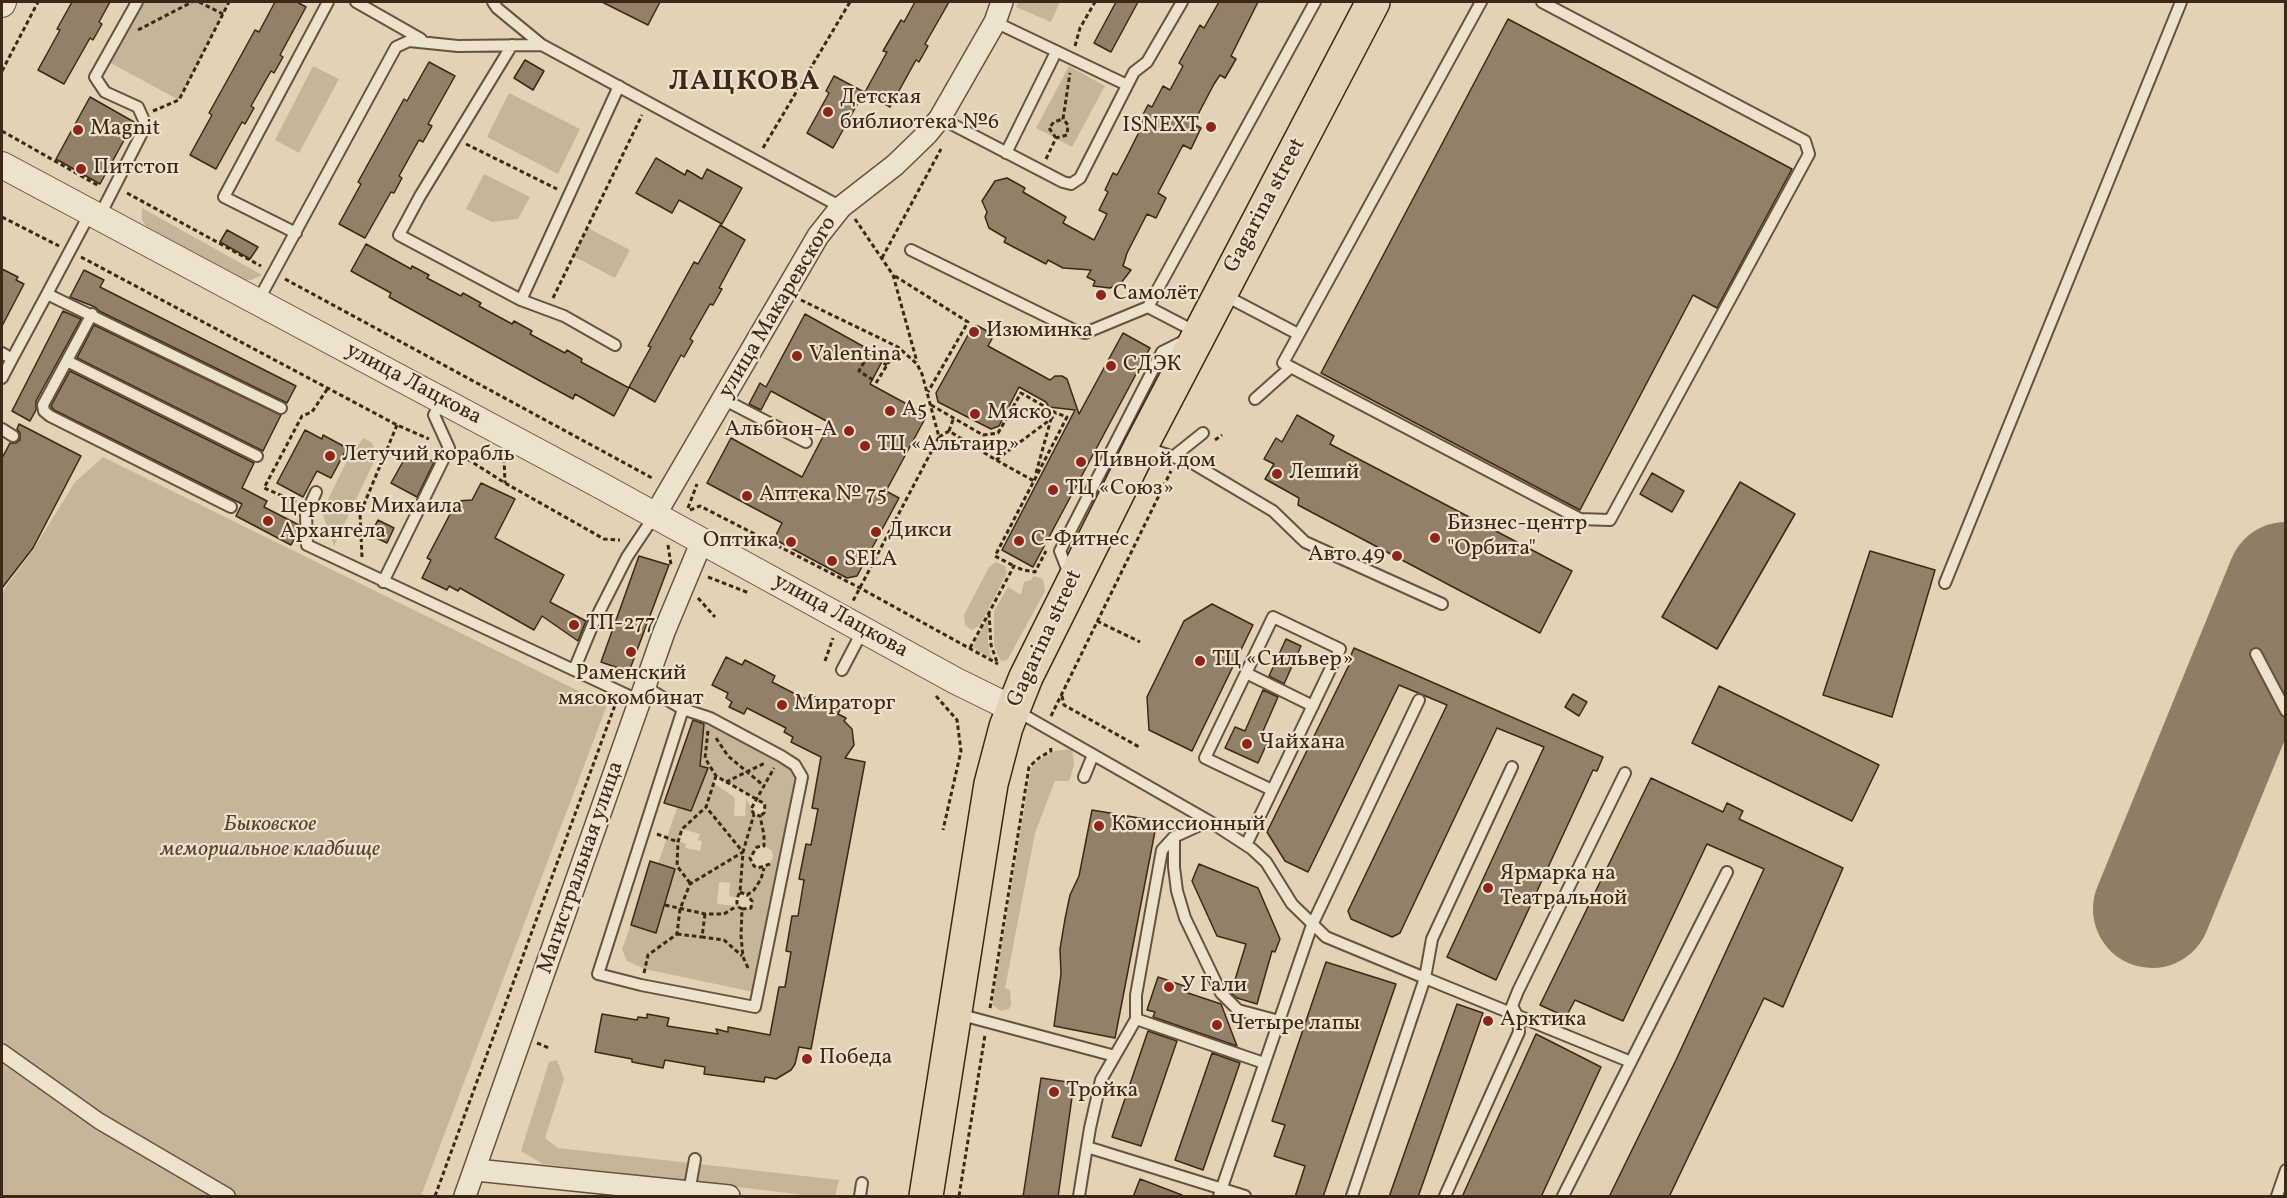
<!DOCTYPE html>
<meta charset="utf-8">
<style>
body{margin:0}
#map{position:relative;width:2287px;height:1198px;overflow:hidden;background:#e2d3b4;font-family:Vollkorn,serif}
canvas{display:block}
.frame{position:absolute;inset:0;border:3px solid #3e2716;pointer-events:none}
</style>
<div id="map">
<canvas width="2287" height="1198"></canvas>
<div class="frame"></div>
</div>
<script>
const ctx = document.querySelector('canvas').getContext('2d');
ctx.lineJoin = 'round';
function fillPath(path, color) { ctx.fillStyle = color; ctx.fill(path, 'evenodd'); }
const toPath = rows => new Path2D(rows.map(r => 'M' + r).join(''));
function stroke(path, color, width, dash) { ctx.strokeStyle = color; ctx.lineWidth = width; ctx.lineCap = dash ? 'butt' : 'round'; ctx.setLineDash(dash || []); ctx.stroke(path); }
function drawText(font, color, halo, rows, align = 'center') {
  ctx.font = font + ' Vollkorn,serif'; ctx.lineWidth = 4.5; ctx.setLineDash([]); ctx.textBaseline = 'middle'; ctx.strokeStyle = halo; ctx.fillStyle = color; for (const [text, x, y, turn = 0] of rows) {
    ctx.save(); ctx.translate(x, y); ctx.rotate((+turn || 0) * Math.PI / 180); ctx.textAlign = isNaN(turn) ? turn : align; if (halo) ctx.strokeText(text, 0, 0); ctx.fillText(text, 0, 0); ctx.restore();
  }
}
fillPath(toPath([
 [145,2,199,2,204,4,209,2,229,2,179,100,105,60,114,43,125,37],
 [1018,2,1060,2,1051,22,1016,7],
 [313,66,339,79,299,153,275,140],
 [1069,66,1105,86,1072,147,1036,128],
 [509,93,580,129,558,174,487,137],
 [484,174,530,197,518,219,492,222,466,209],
 [142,208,262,275,251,280,246,280,146,226,142,220],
 [588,228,630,250,615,278,573,256],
 [364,438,372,443,377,455,334,546,322,512,350,454],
 [103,457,607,705,421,1196,2,1196,2,592,33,550,75,482],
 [996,562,1005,566,1007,573,980,625,972,630,965,625,964,615,989,567],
 [1034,576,1043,579,1045,591,1008,659,1002,662,999,658,994,645,994,611,1008,587,1021,595,1024,582,1031,580],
 [988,617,988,641,990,654,994,661,973,647],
 [710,718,781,756,802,777,758,993,645,969,627,961,622,949,631,925,656,933,675,869,658,864,677,808,692,810,707,768,700,766,705,723,709,726],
 [716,776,765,804,764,813,760,816,754,814,746,798,745,816,734,816,735,798,714,783],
 [682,829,700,834,698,840,702,841,700,851,685,848,686,844,678,841],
 [764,846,772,851,773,856,770,864,758,868,754,866,750,858,757,848],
 [719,882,730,883,729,896,737,898,741,892,747,895,752,901,751,908,742,909,737,906,717,904],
 [1072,749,1074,765,1069,781,1055,781,1035,833,1005,988,1010,990,1011,1004,1009,1009,1001,1011,992,1005,1031,768,1041,759,1055,751],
 [557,1060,564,1079,545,1138,558,1148,839,1180,835,1196,813,1196,543,1164,521,1151,549,1062]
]), '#c6b699');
stroke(toPath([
 [2152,909,2286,581]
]), '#907d65', 118);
const building = toPath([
 [72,2,110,2,99,22,102,24,93,40,90,38,64,84,38,70,60,30,57,29,72,2],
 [275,2,297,2,306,7,280,55,283,57,274,73,271,71,251,106,254,108,245,124,242,122,216,169,190,155,212,115,209,113,238,61,255,30,259,32,275,2],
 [602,2,660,2,648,25,602,2],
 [915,2,949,2,925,44,928,46,919,62,916,60,890,107,865,92,887,52,883,51,901,20,904,22,915,2],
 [1116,2,1138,2,1111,52,1094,43,1116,2],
 [1219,2,1258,2,1231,56,1236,59,1225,78,1220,75,1214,84,1193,124,1201,128,1191,149,1183,145,1158,193,1166,198,1156,218,1147,214,1127,253,1123,266,1131,270,1121,283,1110,288,1093,286,1095,281,1087,277,1091,270,1063,268,1048,260,1046,264,1004,242,1006,238,989,228,985,217,987,212,982,201,995,181,1007,178,1025,188,1023,192,1066,217,1063,223,1094,240,1107,214,1099,210,1108,192,1105,190,1113,173,1117,175,1127,156,1144,122,1140,120,1148,105,1152,107,1163,86,1170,90,1183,66,1179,63,1200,25,1204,28,1219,2],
 [1508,19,1792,169,1717,308,1693,295,1580,510,1321,373,1508,19],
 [525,60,544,71,533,90,514,78,525,60],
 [429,62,455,76,428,124,432,126,423,142,419,140,399,176,402,178,394,193,391,192,365,238,339,224,361,184,358,182,404,99,407,101,429,62],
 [834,76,864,92,833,148,807,133,829,93,826,91,834,76],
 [90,97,134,122,100,184,56,159,90,97],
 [656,158,685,175,687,170,702,179,707,169,742,188,722,224,679,200,672,213,636,193,656,158],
 [720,225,745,240,719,288,722,289,713,305,710,304,690,339,693,341,684,357,681,355,655,402,629,387,651,347,648,346,694,262,698,264,720,225],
 [227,230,258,247,250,259,220,242,227,230],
 [366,244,411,269,412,266,429,275,427,278,461,296,463,293,481,303,479,306,512,324,514,321,532,331,530,334,565,353,567,350,582,359,581,362,629,388,614,416,575,394,573,399,542,382,389,297,391,293,351,271,366,244],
 [2,269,18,277,16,280,24,284,2,326,2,269],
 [84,270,104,280,100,287,296,386,287,403,99,311,95,307,70,297,84,270],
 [63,311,81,319,36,401,36,410,30,421,12,411,63,311],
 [805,314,884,358,870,384,927,415,886,491,899,498,857,576,847,578,774,539,782,523,707,483,731,438,802,477,830,423,771,391,761,410,749,404,760,383,766,387,805,314],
 [94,325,281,415,263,451,77,358,94,325],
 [973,326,978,326,994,335,988,346,1050,380,1055,376,1062,376,1067,379,1079,414,1123,333,1150,348,1033,567,1002,550,1075,410,1049,407,1046,402,1019,387,999,426,991,429,938,402,936,393,973,326],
 [70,371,254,463,242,488,267,501,264,507,299,525,299,530,291,545,236,516,242,504,54,410,51,406,70,371],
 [1297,415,1334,436,1330,444,1572,571,1540,633,1298,505,1299,498,1265,479,1274,464,1264,459,1276,438,1282,442,1297,415],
 [19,424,81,456,33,548,2,588,2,458,10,443,16,443,20,440,20,433,17,429,19,424],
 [305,430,322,439,323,435,347,448,331,478,317,471,303,497,277,483,305,430],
 [410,449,434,462,417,497,391,483,410,449],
 [1652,473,1684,491,1672,512,1640,494,1652,473],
 [1740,482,1795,514,1717,649,1662,617,1740,482],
 [481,483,515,499,495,538,564,575,550,602,586,621,578,641,542,616,534,630,460,588,458,591,449,586,447,590,422,578,431,560,427,558,457,501,472,500,481,483],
 [378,520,394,528,387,543,370,535,378,520],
 [1870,551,1935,570,1892,717,1823,695,1870,551],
 [639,556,669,565,630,669,624,670,601,662,639,556],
 [1212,604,1253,625,1192,751,1149,730,1147,697,1184,621,1212,604],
 [1286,639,1301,646,1284,684,1269,676,1286,639],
 [1354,648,1603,757,1597,771,1593,770,1496,980,1447,957,1544,747,1497,728,1400,933,1392,937,1351,919,1348,911,1447,705,1399,685,1308,872,1285,861,1267,832,1350,663,1348,662,1354,648],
 [726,657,742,665,745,660,775,676,772,682,805,699,809,694,840,710,838,714,846,718,844,721,852,729,854,745,845,758,865,762,811,1049,799,1047,795,1064,791,1070,776,1079,765,1077,764,1082,704,1074,705,1067,665,1060,663,1068,632,1062,632,1059,595,1052,602,1014,637,1020,638,1017,647,1018,647,1014,669,1018,667,1026,718,1034,716,1029,728,1032,728,1027,770,1035,779,987,785,987,791,952,786,951,792,916,798,916,804,880,799,879,806,844,811,845,818,809,812,808,821,757,791,742,793,737,784,732,786,728,747,708,744,714,729,707,732,702,726,698,728,693,712,685,726,657],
 [1719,686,1879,765,1852,821,1692,743,1719,686],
 [1263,690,1278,697,1260,738,1268,741,1258,763,1225,748,1235,727,1245,731,1263,690],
 [1573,694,1587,702,1579,716,1565,707,1573,694],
 [693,720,704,724,700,766,708,768,691,811,664,803,693,720],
 [1651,778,1723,812,1727,803,1743,811,1739,819,1843,868,1783,1007,1764,998,1669,1197,1609,1197,1676,1060,1764,869,1707,844,1623,1021,1575,1000,1566,1017,1540,1005,1651,778],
 [1092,810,1157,821,1115,1038,1054,1026,1061,974,1060,949,1065,919,1070,895,1079,876,1092,810],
 [650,861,675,869,656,933,631,925,650,861],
 [1199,864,1258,888,1280,939,1275,952,1272,951,1257,1004,1237,998,1231,993,1246,944,1217,936,1192,881,1199,864],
 [1326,962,1396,984,1323,1197,1295,1197,1305,1166,1274,1156,1285,1125,1272,1121,1326,962],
 [1158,977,1190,988,1188,993,1221,1004,1237,1046,1153,1017,1155,1012,1147,1010,1158,977],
 [1457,1004,1483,1013,1418,1197,1389,1197,1457,1004],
 [1148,1031,1177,1041,1141,1146,1112,1137,1148,1031],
 [1536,1034,1601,1067,1541,1197,1462,1197,1536,1034],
 [1212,1053,1240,1063,1203,1170,1175,1160,1212,1053],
 [1041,1078,1074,1083,1058,1197,1023,1197,1041,1078],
 [1140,1179,1182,1195,1182,1197,1133,1197,1140,1179]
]);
fillPath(building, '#938068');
stroke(building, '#3e2716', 1.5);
const service = toPath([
 [356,2,421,39],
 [493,2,497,8,542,45],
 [1481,2,1283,363,1580,519,1610,520,1809,154,1805,141,1542,2],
 [995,22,1127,85],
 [512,45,420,196,399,235,521,300],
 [940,118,1063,182,1071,184,1080,178,1134,72,1147,62,1182,2],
 [1006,153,1056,52],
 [90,213,47,294,281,408],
 [99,217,146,125,138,107,105,92,95,77,137,2],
 [296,233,224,197,328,2],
 [911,250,1076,331,1085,333,1148,307,1315,2],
 [1224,295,1298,334],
 [258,301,396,47,409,41,458,46,542,45,841,207],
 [1148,307,1196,332],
 [92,314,43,405,44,411,50,416,231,507],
 [615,345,564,316,521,300,619,86],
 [2,353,12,359,47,294],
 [67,361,257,456],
 [2,378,12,359],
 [723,399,806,442],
 [1255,399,1291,367],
 [2,429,13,436],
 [1144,447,1194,464,1273,511,1305,542,1442,604],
 [1173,457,1203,433],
 [316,492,306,514,307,545,640,701],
 [1069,574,1060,551,1162,352,1186,340],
 [383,582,449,448,434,415,442,401],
 [1945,583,2181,2],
 [2256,654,2286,711],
 [574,670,593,624,627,557,655,515],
 [842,670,863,630],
 [1246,673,1273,617,1340,649,1246,845],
 [645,687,683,709,598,974,641,985,755,1007,802,777,795,765,781,756,710,718,683,709],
 [1015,710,1209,821,1252,849,1266,862,1292,904,1326,937,1425,978,1352,1196],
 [1512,767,1432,939,1425,978,1631,1062],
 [1084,777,1093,755],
 [1272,790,1205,758,1246,673,1313,706],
 [1174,837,1174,867,1177,891,1185,918,1221,993,1238,1010,1279,1021],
 [958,1014,1115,1056],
 [1136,1019,1264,1063],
 [1087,1147,1245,1196],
 [689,1192,695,1159],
 [860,1196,862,1183],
 [1079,1196,1090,1128,1101,1080,1136,1019,1136,995,1162,850,1174,837,1209,821],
 [1219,1196,1312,925,1419,700],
 [1445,1196,1519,1032,1518,1017,1512,1006,1518,991,1625,773],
 [1563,1196,1727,872],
 [2277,1196,2286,1170]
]);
const pedestrian = toPath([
 [2,1052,99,1121,227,1196]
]);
const minor = toPath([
 [655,515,818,236,841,207,895,165,927,134,940,118,995,22,1002,2],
 [476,1170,729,1196],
 [465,1196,664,632,702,541]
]);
const tertiary = toPath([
 [2,4,3,2],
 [2,165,598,484,956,681,1013,709]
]);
const primary = toPath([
 [926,1196,985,821,991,784,1006,727,1026,677,1141,446,1373,2]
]);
stroke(service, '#67523e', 14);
stroke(pedestrian, '#67523e', 18);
stroke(minor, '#67523e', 24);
stroke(tertiary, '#67523e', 28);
stroke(primary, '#3e2716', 36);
stroke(toPath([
 [199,2,223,14],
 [138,30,192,2],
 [1075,46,1080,28,1095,2],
 [2,71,38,2],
 [153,111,179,100,229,2],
 [2,131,99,186],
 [1056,138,1049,128,1054,122,1063,119],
 [466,144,557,189],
 [763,148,850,2],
 [1046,159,1056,138,1067,135,1068,125,1063,119,1070,73],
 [127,193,261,266],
 [2,217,59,246],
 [855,219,893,275,917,362],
 [81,257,397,425,429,439],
 [882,258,941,149],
 [895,276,968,322,928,392],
 [285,279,654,479],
 [553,298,642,115],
 [801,300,898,347,917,364,922,374,939,437,853,601],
 [873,380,859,371,868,355,887,365],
 [876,383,898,347],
 [931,405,983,435,998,433,1021,393,1056,413,1067,417,995,556,1014,566],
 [949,431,954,417],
 [939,437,949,431,996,460,1034,481,1035,479],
 [1215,440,1222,435],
 [981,450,983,435],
 [461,455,505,483,604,539,620,540],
 [504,458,505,483],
 [996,460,1051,419,1056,413],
 [1036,473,1051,419],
 [296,502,264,488,302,416,312,412,328,388],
 [688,508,697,484],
 [690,510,700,506,860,588,998,664],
 [668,545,671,565],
 [362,557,360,514,397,425],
 [708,577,749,593],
 [698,598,715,617],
 [989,613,991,645,997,662],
 [1097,621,1140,642],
 [970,648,1014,566,1023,570,1035,572,1046,551],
 [825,661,833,638],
 [936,696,957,720,961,751,943,830],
 [1062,696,1064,705,1141,748],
 [1051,716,1171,471],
 [708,731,705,758,716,776,765,804,764,813,760,816],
 [716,738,728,756,763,785],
 [726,782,765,763],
 [657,834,678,842],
 [770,864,758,868,754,866,750,858,757,847,764,846,764,835,760,816,754,814,751,809,774,768],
 [690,883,677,866,678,842,682,829,706,807],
 [740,892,747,895,754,890,761,879,764,868],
 [665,905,705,914,724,914,737,906],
 [742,909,751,908,752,901,747,895],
 [705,914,702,937,724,940,742,956],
 [677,934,702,937],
 [748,968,743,957,741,936,742,909,737,906,737,898,740,892,743,852,754,814],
 [644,973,648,955,677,934,680,909,690,884,743,852,706,807,716,776],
 [990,1008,1029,767,1040,757,1051,751,1050,745],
 [537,1043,549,1048],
 [435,1196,615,705],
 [959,1196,985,1035]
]), '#3e2716', 3, [4.5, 3]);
stroke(service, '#ece2ce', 10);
stroke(pedestrian, '#ece2ce', 15);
stroke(minor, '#ece2ce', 21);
stroke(tertiary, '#ece2ce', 26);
stroke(primary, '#e2d3b4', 33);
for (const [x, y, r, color] of [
 [828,112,6,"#8f2418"],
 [1211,127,6,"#8f2418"],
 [78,130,6,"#8f2418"],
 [81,169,6,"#8f2418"],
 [1101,295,6,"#8f2418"],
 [974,332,6,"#8f2418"],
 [797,356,6,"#8f2418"],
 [1111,366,6,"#8f2418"],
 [890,411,6,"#8f2418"],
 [975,414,6,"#8f2418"],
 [849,431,6,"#8f2418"],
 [865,446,6,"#8f2418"],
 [330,456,6,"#8f2418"],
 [1081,462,6,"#8f2418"],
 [1277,474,6,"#8f2418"],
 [1053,490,6,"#8f2418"],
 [747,496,6,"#8f2418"],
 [268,521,6,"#8f2418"],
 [876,532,6,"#8f2418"],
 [1435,538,6,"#8f2418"],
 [1019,541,6,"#8f2418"],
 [791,542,6,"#8f2418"],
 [1397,556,6,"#8f2418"],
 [832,561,6,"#8f2418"],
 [574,625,6,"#8f2418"],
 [631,652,6,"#8f2418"],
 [1200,661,6,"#8f2418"],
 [782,705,6,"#8f2418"],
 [1247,744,6,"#8f2418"],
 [1099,826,6,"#8f2418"],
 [1488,888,6,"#8f2418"],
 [1169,987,6,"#8f2418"],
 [1488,1021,6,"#8f2418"],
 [1217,1025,6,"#8f2418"],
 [807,1059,6,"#8f2418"],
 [1054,1092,6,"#8f2418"]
]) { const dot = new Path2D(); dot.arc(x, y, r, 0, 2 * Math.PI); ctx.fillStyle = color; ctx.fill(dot); stroke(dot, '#ece2ce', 2); }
drawText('22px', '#3e2716', '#ece2ce', [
 ["Детская",840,99],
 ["библиотека №6",840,124],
 ["ISNEXT",1199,127,"right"],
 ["Magnit",90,130],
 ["Питстоп",93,169],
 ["Самолёт",1113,295],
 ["Изюминка",986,332],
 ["Valentina",809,356],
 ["СДЭК",1123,366],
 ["А5",902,411],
 ["Мяско",987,414],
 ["Альбион-А",837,431,"right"],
 ["ТЦ «Альтаир»",877,446],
 ["Летучий корабль",342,456],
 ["Пивной дом",1093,462],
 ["Леший",1289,474],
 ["ТЦ «Союз»",1065,490],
 ["Аптека № 75",759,496],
 ["Церковь Михаила",280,508],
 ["Архангела",280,533],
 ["Бизнес-центр",1447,525],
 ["\"Орбита\"",1447,550],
 ["Дикси",888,532],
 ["С-Фитнес",1031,541],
 ["Оптика",779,542,"right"],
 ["Авто 49",1385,556,"right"],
 ["SELA",844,561],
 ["ТП-277",586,625],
 ["ТЦ «Сильвер»",1212,661],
 ["Раменский",631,675,"center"],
 ["мясокомбинат",631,700,"center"],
 ["Мираторг",794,705],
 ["Чайхана",1259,744],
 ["Комиссионный",1111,826],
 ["Ярмарка на",1500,875],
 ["Театральной",1500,900],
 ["У Гали",1181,987],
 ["Арктика",1500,1021],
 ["Четыре лапы",1229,1025],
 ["Победа",819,1059],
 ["Тройка",1066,1092]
], 'left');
drawText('22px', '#3e2716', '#ece2ce', [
 ["Gagarina street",1266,206,-62],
 ["улица Макаревского",779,308,-59],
 ["улица Лацкова",413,385,28],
 ["улица Лацкова",840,617,29],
 ["Gagarina street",1046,639,-65],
 ["Магистральная улица",582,868,-71]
]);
drawText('italic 22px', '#594430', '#ece2ce', [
 ["Быковское",270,826],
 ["мемориальное кладбище",270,851]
]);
ctx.letterSpacing = '1.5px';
drawText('bold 28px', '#3e2716', '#ece2ce', [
 ["ЛАЦКОВА",745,84]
]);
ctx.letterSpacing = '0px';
</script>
